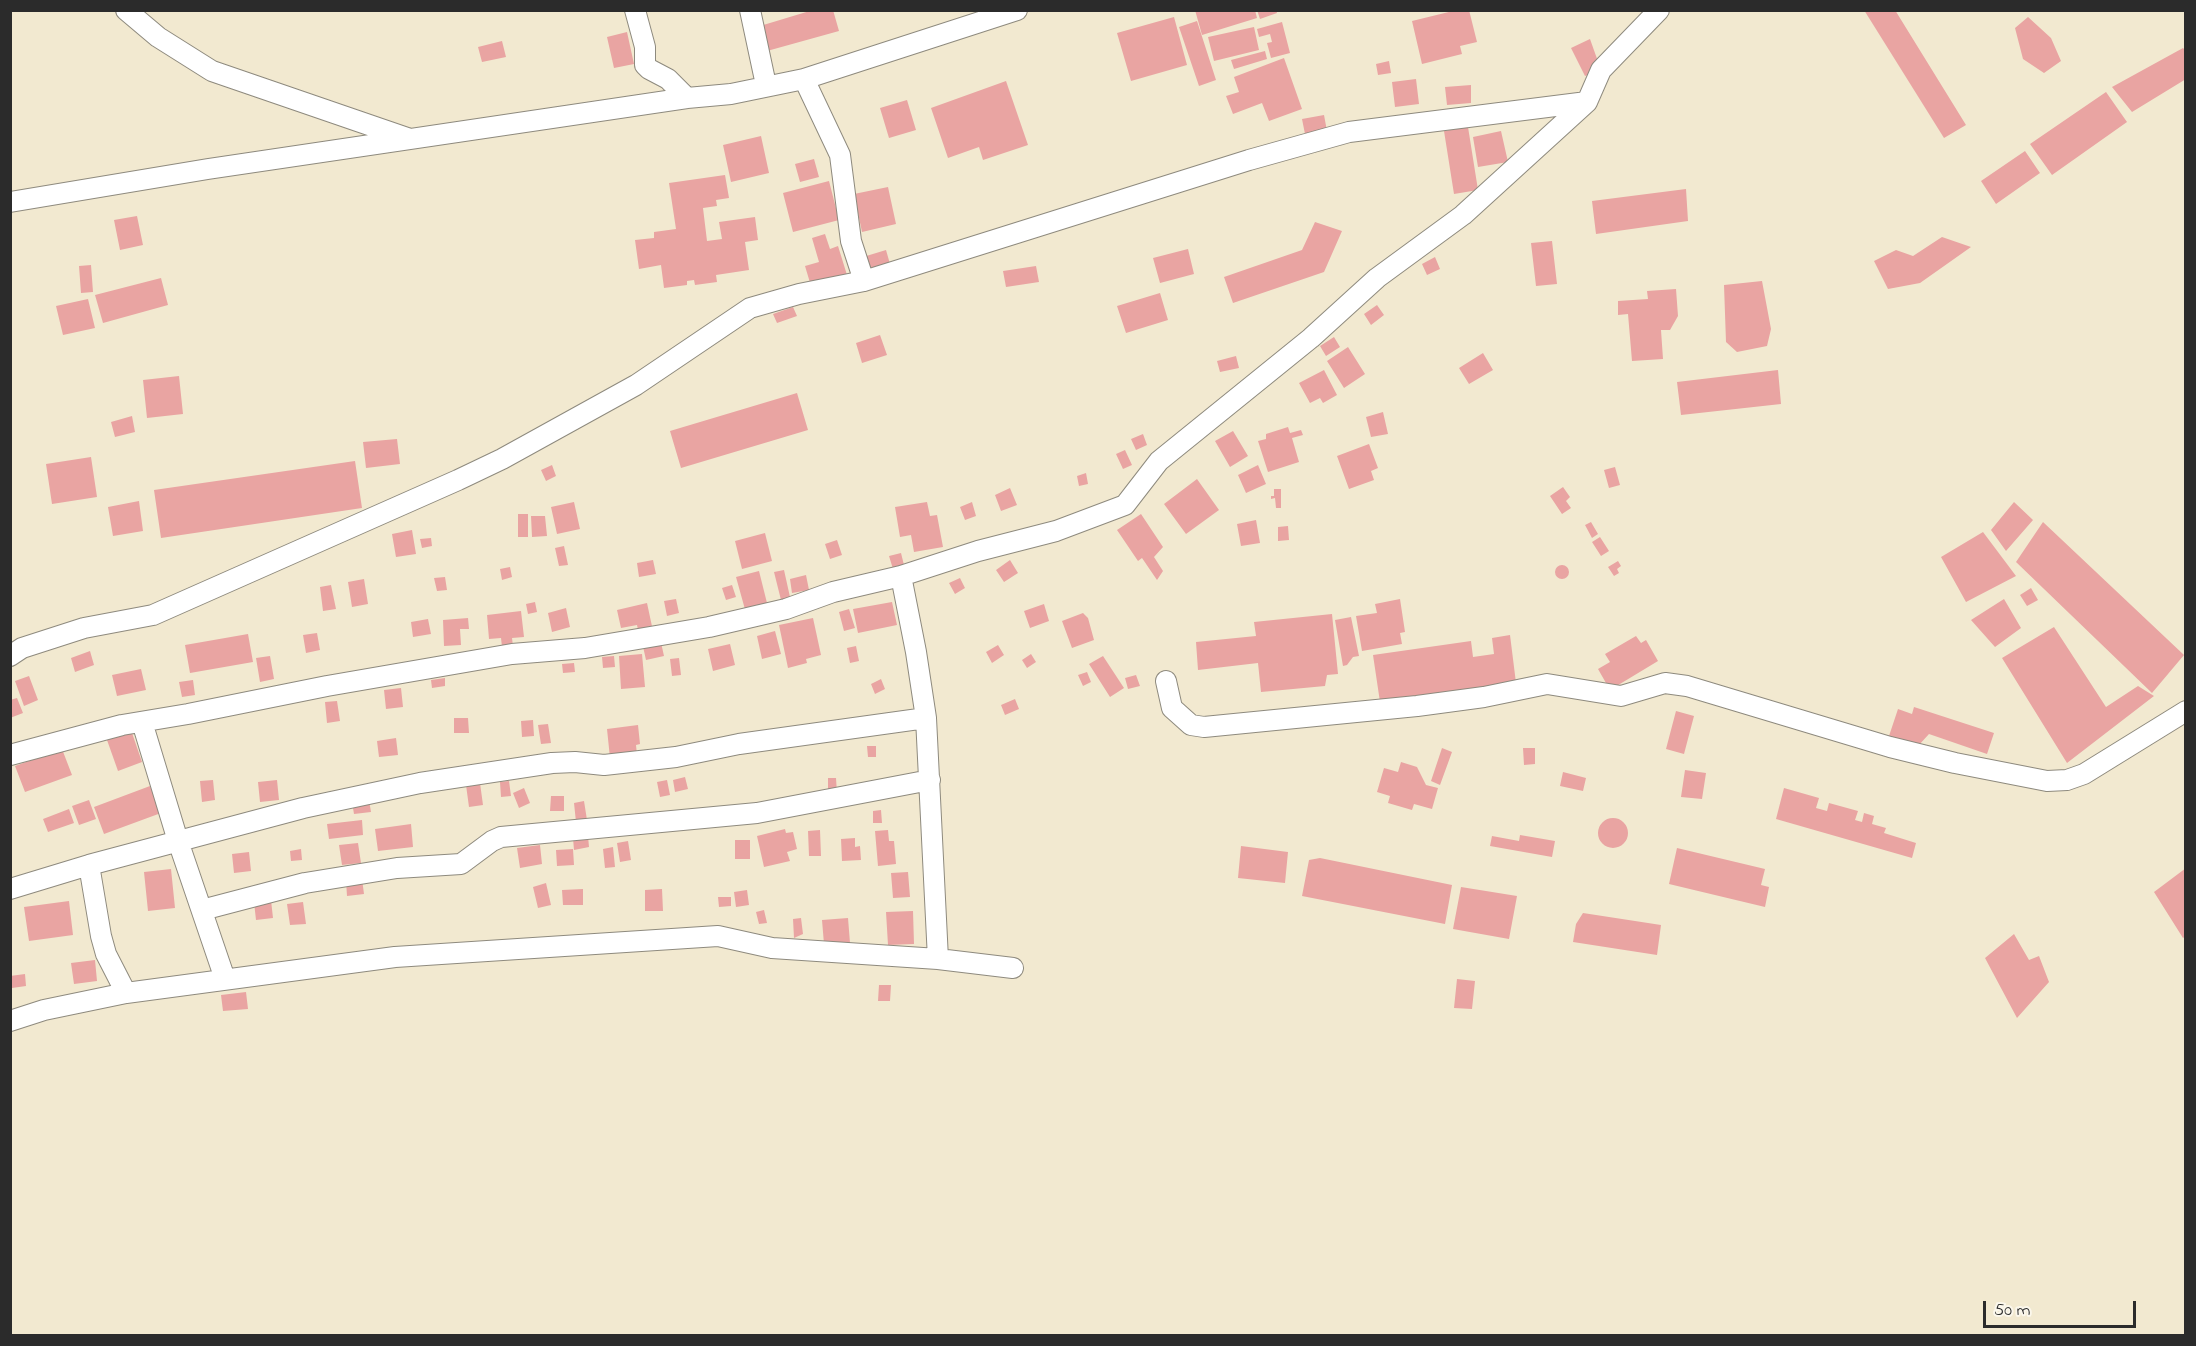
<!DOCTYPE html>
<style>
body{margin:0}
#map{position:relative;width:2196px;height:1346px;overflow:hidden;background:#f2e9d0;font-family:"Indie Flower",sans-serif}
canvas{display:block}
.frame{position:absolute;inset:0;border:12px solid #2b2b2b;pointer-events:none}
.scale{position:absolute;left:1983px;top:1301px;width:153px;height:27px;box-sizing:border-box;border:3px solid #2b2b2b;border-top:0;padding-left:8px;font-size:18px;line-height:21px;white-space:nowrap;color:#2b2b2b;-webkit-text-stroke:4px #fbf7ec;paint-order:stroke}
</style>
<div id="map">
<canvas width="2196" height="1346"></canvas>
<div class="frame"></div>
<div class="scale">50 m</div>
</div>
<script>
const ctx = document.querySelector('canvas').getContext('2d');
ctx.lineJoin = 'round';
function fillPath(path, color) { ctx.fillStyle = color; ctx.fill(path, 'evenodd'); }
const toPath = rows => new Path2D(rows.map(r => 'M' + r).join(''));
function stroke(path, color, width, dash) { ctx.strokeStyle = color; ctx.lineWidth = width; ctx.lineCap = dash ? 'butt' : 'round'; ctx.setLineDash(dash || []); ctx.stroke(path); }
fillPath(toPath([
 [813,10,833,10,839,31,767,51,760,26],
 [1195,10,1255,10,1257,18,1202,35],
 [1257,10,1276,10,1277,13,1260,19],
 [1457,10,1469,10,1477,42,1460,46,1462,54,1422,64,1412,21],
 [1864,10,1895,10,1966,125,1944,138],
 [1174,17,1187,65,1131,81,1117,33],
 [2028,17,2051,38,2061,61,2044,73,2023,59,2015,28],
 [1197,21,1216,80,1199,86,1179,27],
 [1282,22,1290,53,1271,58,1267,43,1272,42,1270,34,1259,37,1257,29],
 [1254,27,1259,50,1214,61,1208,37],
 [627,32,634,64,614,68,607,37],
 [1590,39,1601,70,1585,76,1571,48],
 [502,41,506,57,482,62,478,47],
 [2183,48,2186,51,2186,79,2132,112,2112,87],
 [1265,51,1267,59,1234,69,1231,60],
 [1284,58,1302,109,1269,121,1262,103,1233,114,1226,96,1239,92,1234,77],
 [1389,61,1391,73,1378,75,1376,64],
 [1416,79,1419,104,1395,107,1392,82],
 [1006,81,1028,145,983,160,979,147,948,158,931,108],
 [1471,85,1471,103,1447,105,1445,87],
 [2106,92,2127,122,2052,175,2030,144],
 [907,100,916,130,889,138,880,108],
 [1324,115,1327,131,1305,134,1302,119],
 [1468,127,1478,190,1454,194,1444,131],
 [1501,131,1508,162,1478,167,1473,137],
 [761,136,769,173,731,182,723,145],
 [2025,151,2040,173,1996,204,1981,181],
 [814,159,819,177,800,182,795,164],
 [725,175,729,198,716,200,717,206,703,208,707,241,722,239,719,222,755,217,758,240,745,242,749,270,716,275,717,282,695,285,694,280,687,281,687,285,664,288,661,265,639,269,635,240,654,238,654,232,676,229,669,183],
 [829,181,839,220,793,232,783,193],
 [888,187,896,224,862,232,854,194],
 [1686,189,1688,221,1596,234,1592,201],
 [137,216,143,245,120,250,114,220],
 [1315,222,1342,231,1324,272,1233,303,1224,277,1302,250],
 [825,234,830,249,838,246,847,275,811,286,805,266,819,262,812,238],
 [1942,237,1971,247,1920,283,1888,289,1874,261,1896,250,1913,256],
 [1552,241,1557,284,1536,286,1531,243],
 [1188,249,1194,274,1160,283,1153,258],
 [886,250,890,264,867,271,863,257],
 [1435,257,1440,269,1427,275,1422,264],
 [91,265,93,292,81,293,79,266],
 [1036,266,1039,282,1006,287,1003,271],
 [161,278,168,305,103,323,95,295],
 [1762,281,1771,329,1767,346,1737,352,1726,342,1724,285],
 [1676,289,1678,316,1670,330,1661,330,1663,359,1632,361,1628,314,1618,315,1618,301,1648,299,1647,291],
 [1160,293,1168,320,1126,333,1117,306],
 [88,299,95,328,63,335,56,306],
 [1377,305,1384,315,1371,325,1364,314],
 [793,307,797,316,777,323,773,314],
 [880,335,887,355,862,363,856,343],
 [1334,337,1340,347,1326,356,1320,346],
 [1348,347,1365,374,1344,388,1327,361],
 [1483,353,1493,370,1469,384,1459,368],
 [1236,356,1239,368,1220,372,1217,361],
 [1324,370,1337,395,1323,403,1320,398,1310,403,1299,383],
 [1778,370,1781,404,1681,415,1677,382],
 [179,376,183,414,147,418,143,380],
 [797,393,808,430,681,468,670,431],
 [1383,412,1388,434,1371,437,1366,417],
 [132,416,135,432,115,437,111,422],
 [1288,427,1290,433,1301,430,1303,435,1292,438,1299,462,1268,472,1258,441,1266,439,1266,434],
 [1233,431,1248,456,1230,467,1215,441],
 [1143,434,1147,445,1136,450,1131,439],
 [397,439,400,464,366,468,363,442],
 [1369,444,1378,468,1371,471,1374,480,1349,489,1337,456],
 [1125,450,1132,465,1123,469,1116,454],
 [91,457,97,497,52,504,46,464],
 [355,461,362,508,161,538,154,490],
 [552,465,556,476,546,481,541,470],
 [1258,465,1266,484,1246,493,1238,475],
 [1615,467,1620,485,1609,488,1604,470],
 [1086,473,1088,484,1079,486,1077,476],
 [1197,479,1219,510,1186,534,1164,504],
 [1563,487,1570,497,1566,501,1571,508,1562,514,1550,496],
 [1010,488,1017,505,1001,511,995,495],
 [1274,489,1281,489,1281,508,1276,508,1275,498,1271,499,1271,496,1274,496],
 [139,501,143,531,113,536,108,507],
 [574,502,580,529,557,534,551,507],
 [927,502,930,516,937,515,943,547,914,552,911,535,900,537,895,507],
 [972,502,976,516,965,520,960,507],
 [2014,502,2033,520,2006,551,1991,530],
 [518,514,528,514,528,537,518,537],
 [1141,514,1163,547,1154,557,1163,571,1157,580,1142,558,1138,561,1117,530],
 [531,516,545,516,547,536,532,537],
 [1256,520,1260,543,1241,546,1237,524],
 [1591,522,1598,534,1592,538,1585,525],
 [2043,522,2184,655,2152,693,2016,562],
 [1288,526,1289,540,1278,541,1278,527],
 [412,530,416,554,396,557,392,534],
 [1983,532,2016,576,1966,602,1941,557],
 [765,533,772,561,742,569,735,541],
 [1600,537,1609,551,1601,556,1592,542],
 [431,538,432,546,422,548,420,539],
 [837,540,842,555,830,559,825,544],
 [564,546,568,565,559,566,555,548],
 [901,553,904,565,893,569,889,556],
 [653,560,656,574,639,577,637,563],
 [1010,560,1018,573,1004,582,996,570],
 [1618,561,1621,566,1617,569,1619,573,1614,576,1608,567],
 '1555 572a7 7 0 1 1 14 0a7 7 0 1 1-14 0Z',
 [510,567,512,577,502,580,500,569],
 [784,570,790,597,781,600,774,572],
 [759,571,768,607,746,613,736,577],
 [806,575,809,590,792,593,790,579],
 [445,577,447,590,437,591,434,578],
 [960,578,965,588,955,594,949,583],
 [364,579,368,604,352,607,348,582],
 [331,585,336,609,323,611,320,587],
 [732,585,736,597,726,600,722,588],
 [2031,588,2038,600,2027,606,2020,595],
 [676,599,679,613,667,616,664,601],
 [1400,599,1405,632,1400,633,1402,644,1362,651,1356,616,1377,613,1375,604],
 [2004,599,2021,628,1995,647,1971,620],
 [535,602,537,612,528,614,526,604],
 [892,602,897,625,858,633,853,609],
 [647,603,653,631,639,635,637,625,621,628,617,610],
 [1044,604,1049,621,1030,628,1024,611],
 [566,608,570,627,552,632,548,613],
 [849,609,855,628,844,631,839,612],
 [521,611,524,637,512,638,513,646,502,647,501,638,489,639,487,615],
 [1083,613,1088,618,1094,640,1072,648,1062,621],
 [1332,614,1338,674,1327,675,1325,686,1261,692,1258,663,1198,670,1196,642,1256,636,1254,622],
 [1351,617,1359,656,1353,657,1347,665,1343,666,1335,620],
 [468,618,469,629,460,629,461,645,444,646,443,620],
 [813,618,821,655,806,659,807,663,788,668,779,625],
 [428,619,431,634,413,637,411,622],
 [2054,627,2106,707,2138,686,2154,696,2067,763,2002,658],
 [775,631,781,654,762,659,757,636],
 [317,633,320,650,306,653,303,635],
 [248,634,253,662,190,673,185,645],
 [1510,635,1516,683,1380,702,1373,655,1471,641,1473,657,1494,654,1492,638],
 [1636,636,1641,643,1646,640,1658,661,1610,690,1598,669,1610,662,1605,654],
 [660,638,664,656,646,660,642,642],
 [730,644,735,665,713,671,708,649],
 [998,645,1004,655,992,663,986,652],
 [856,646,859,661,850,663,847,648],
 [90,651,94,665,75,672,71,658],
 [642,654,645,687,621,689,619,656],
 [1031,654,1036,662,1027,668,1022,660],
 [270,656,274,679,260,682,256,658],
 [614,656,615,667,603,668,602,657],
 [1103,656,1124,688,1110,697,1089,664],
 [679,658,681,675,672,676,670,659],
 [574,663,575,672,563,673,562,664],
 [141,669,146,690,117,696,112,675],
 [1087,672,1091,682,1083,686,1078,675],
 [1136,675,1140,686,1128,689,1125,678],
 [29,676,38,700,24,706,15,681],
 [445,678,445,686,432,688,431,680],
 [881,679,885,689,875,694,871,684],
 [193,680,195,695,182,697,179,682],
 [401,688,403,707,386,709,384,690],
 [17,698,23,713,10,718,10,700],
 [1015,699,1019,709,1005,715,1001,705],
 [337,701,340,721,327,723,325,702],
 [1914,707,1994,733,1987,754,1929,734,1918,746,1889,736,1898,709,1912,714],
 [1676,711,1694,716,1684,754,1666,749],
 [454,718,468,718,469,733,454,733],
 [533,720,534,736,522,737,521,721],
 [548,724,551,743,541,744,538,725],
 [638,725,640,744,636,745,637,755,610,758,607,729],
 [131,730,142,762,118,771,107,740],
 [396,738,398,755,379,757,377,741],
 [867,746,876,746,876,757,868,757],
 [1442,748,1452,752,1440,785,1431,781],
 [1523,748,1535,748,1535,764,1524,765],
 [62,749,72,775,25,792,15,766],
 [1401,762,1417,767,1426,785,1438,788,1432,809,1414,804,1412,810,1388,803,1390,796,1377,792,1384,768,1398,772],
 [1685,770,1706,773,1702,799,1681,797],
 [1563,772,1586,778,1583,791,1560,786],
 [685,777,688,789,675,792,673,780],
 [828,778,836,778,837,793,828,793],
 [213,780,215,800,202,802,200,781],
 [277,780,279,800,260,802,258,782],
 [667,780,670,795,660,797,657,782],
 [509,781,511,796,501,797,500,782],
 [480,783,483,805,469,807,466,785],
 [150,786,161,813,104,834,94,807],
 [524,788,530,803,519,808,513,793],
 [1784,788,1819,798,1816,808,1827,811,1829,803,1858,811,1855,820,1862,822,1864,813,1874,816,1872,824,1886,828,1884,833,1916,843,1912,858,1776,819],
 [551,796,564,796,564,811,550,811],
 [89,800,96,819,79,825,72,806],
 [369,800,371,812,354,814,352,802],
 [584,801,587,820,576,822,574,803],
 [69,809,74,823,48,832,43,819],
 [881,810,882,823,873,823,873,811],
 '1598 833a15 15 0 1 1 30 0a15 15 0 1 1-30 0Z',
 [362,820,363,835,329,839,327,824],
 [411,824,413,847,378,851,375,829],
 [785,829,786,833,793,832,797,849,787,852,790,861,764,867,757,836],
 [820,830,821,856,809,856,808,831],
 [888,830,889,841,894,841,896,864,878,866,875,831],
 [1520,835,1555,841,1552,857,1490,846,1492,836,1519,841],
 [588,836,589,847,574,850,573,838],
 [855,838,855,847,860,846,861,860,842,861,841,839],
 [735,840,750,840,750,859,735,859],
 [628,841,631,860,620,862,617,843],
 [358,843,361,863,342,865,339,845],
 [540,845,542,864,520,868,517,848],
 [1241,846,1288,852,1285,883,1238,878],
 [613,847,615,867,605,868,603,849],
 [1677,848,1765,869,1761,885,1769,887,1765,907,1669,884],
 [301,849,302,860,291,861,290,851],
 [573,849,574,865,557,866,556,850],
 [249,852,251,871,234,873,232,854],
 [1320,858,1452,885,1445,924,1302,896,1309,860],
 [2186,868,2186,936,2183,938,2154,892],
 [171,869,175,908,148,911,144,872],
 [908,872,910,897,893,898,891,873],
 [362,879,364,894,347,896,346,881],
 [546,883,551,905,538,908,533,887],
 [1461,887,1517,896,1509,939,1453,929],
 [583,889,583,905,563,905,562,890],
 [662,889,663,911,645,911,645,890],
 [747,890,749,905,736,907,734,892],
 [718,897,731,897,731,906,719,907],
 [271,900,273,918,256,920,254,902],
 [69,901,73,935,29,941,24,907],
 [303,902,306,924,290,925,287,904],
 [764,910,767,923,759,924,756,912],
 [913,911,914,944,888,945,886,912],
 [1583,913,1661,925,1657,955,1573,942,1576,924],
 [801,918,803,934,794,938,793,919],
 [848,918,850,943,824,944,822,920],
 [2014,934,2029,960,2039,956,2049,982,2017,1018,1985,958],
 [95,960,97,981,74,984,71,963],
 [25,974,26,986,12,988,10,976],
 [1457,979,1475,981,1472,1009,1454,1008],
 [879,985,891,985,890,1001,878,1001],
 [246,992,248,1009,223,1011,221,995]
]), '#e9a4a2');
const minor = toPath([
 [126,10,158,37,212,71,407,138],
 [635,10,645,47,645,65,649,69,668,79,687,98],
 [750,10,766,85],
 [804,79,840,155,851,241,864,281],
 [10,202,208,169,687,98,731,94,804,79,1017,10],
 [901,576,916,652,926,718,938,959],
 [10,656,22,648,84,628,153,615,458,480,502,459,636,385,750,308,799,294,864,281,1249,160,1349,132,1587,102],
 [1166,681,1172,708,1191,725,1204,727,1417,706,1484,697,1547,684,1621,696,1665,683,1687,686,1890,747,1955,763,2047,781,2067,780,2084,774,2186,711],
 [142,722,178,841,225,979],
 [10,755,122,725,188,714,327,686,512,654,585,648,709,627,786,609,833,592,901,576,978,551,1056,531,1125,505,1159,461,1311,338,1377,278,1463,215,1587,102,1601,70,1659,10],
 [89,865,101,936,106,954,126,993],
 [10,889,89,865,303,808,420,783,552,763,575,762,604,765,676,757,739,744,926,718],
 [202,910,305,883,397,868,461,864,492,841,501,837,757,813,930,780],
 [10,1021,44,1010,126,993,395,957,718,936,772,948,938,959,1013,968]
]);
stroke(minor, '#8e8a7e', 22);
stroke(minor, '#fff', 20);
</script>
